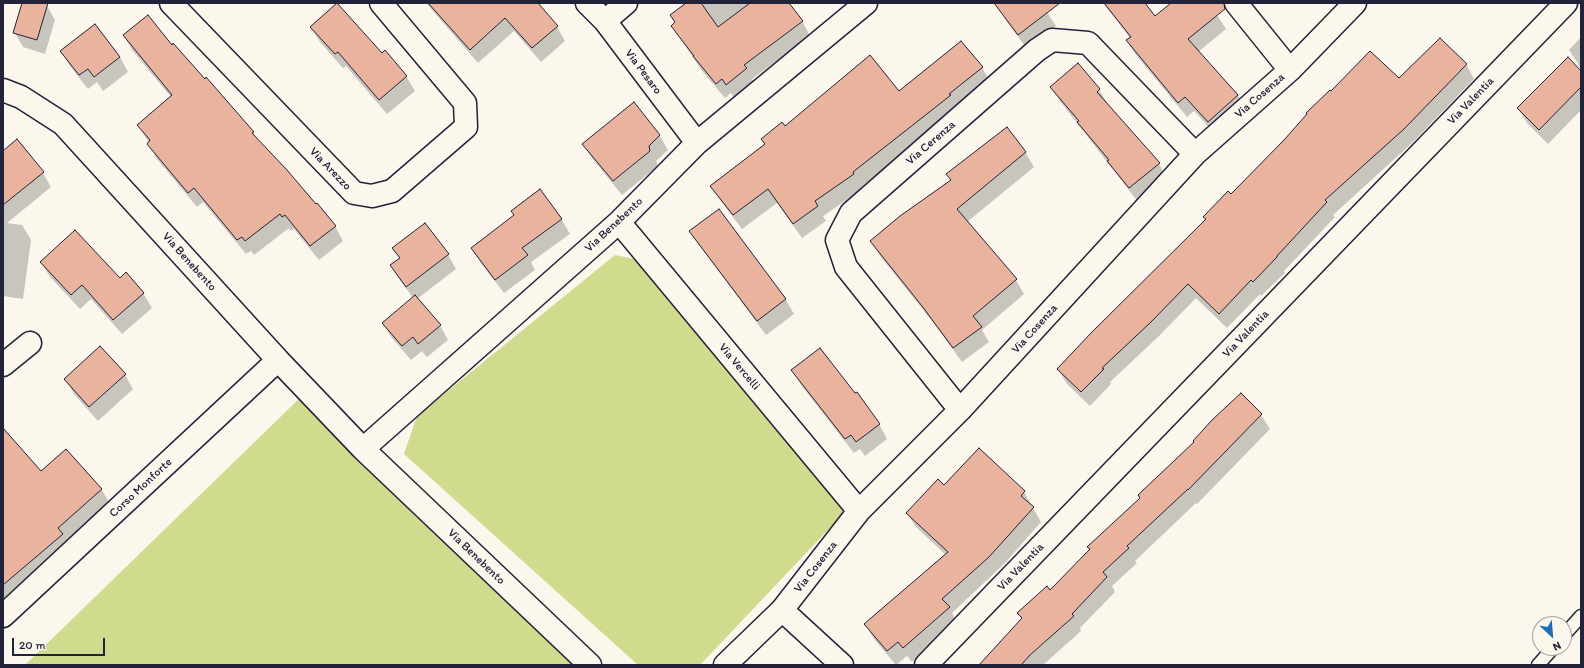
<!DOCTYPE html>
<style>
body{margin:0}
#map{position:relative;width:1584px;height:668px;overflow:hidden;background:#fbf7ec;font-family:Itim,sans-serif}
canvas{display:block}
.frame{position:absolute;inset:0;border:4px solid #22223b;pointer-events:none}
.north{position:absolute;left:1532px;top:616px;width:40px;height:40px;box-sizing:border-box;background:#fbf7ec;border:1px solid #a4a2a5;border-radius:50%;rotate:154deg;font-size:11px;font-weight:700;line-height:16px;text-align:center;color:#22223b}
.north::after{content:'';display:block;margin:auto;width:14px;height:18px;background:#1f6fb2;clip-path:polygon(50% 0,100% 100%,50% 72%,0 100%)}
.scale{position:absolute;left:12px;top:638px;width:93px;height:18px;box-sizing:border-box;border:2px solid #22223b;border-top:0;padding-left:5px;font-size:12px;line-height:14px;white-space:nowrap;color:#22223b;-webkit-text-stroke:3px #fbf7ec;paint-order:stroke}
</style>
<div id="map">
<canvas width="1584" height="668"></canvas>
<div class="frame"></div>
<div class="north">N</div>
<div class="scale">20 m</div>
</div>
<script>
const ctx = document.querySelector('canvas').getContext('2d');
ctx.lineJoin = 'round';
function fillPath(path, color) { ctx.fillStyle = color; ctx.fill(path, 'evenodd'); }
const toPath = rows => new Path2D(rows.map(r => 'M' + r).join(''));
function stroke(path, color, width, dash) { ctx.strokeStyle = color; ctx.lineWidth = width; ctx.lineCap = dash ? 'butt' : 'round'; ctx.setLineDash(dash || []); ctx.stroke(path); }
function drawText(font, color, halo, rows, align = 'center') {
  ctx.font = font + ' Itim,sans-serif'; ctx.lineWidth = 3; ctx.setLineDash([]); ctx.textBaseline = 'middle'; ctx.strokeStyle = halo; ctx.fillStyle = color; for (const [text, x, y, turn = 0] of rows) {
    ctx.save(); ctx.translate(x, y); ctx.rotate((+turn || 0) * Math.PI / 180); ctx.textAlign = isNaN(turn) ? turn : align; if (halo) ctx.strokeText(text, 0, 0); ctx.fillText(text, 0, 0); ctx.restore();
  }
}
fillPath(toPath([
 [615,255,635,259,845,512,700,665,638,665,404,454,417,416],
 [304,394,599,665,25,665]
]), '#d0db8e');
fillPath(toPath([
 [23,3,38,3,47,6,55,20,45,54,23,47,15,33],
 [426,3,537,3,557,27,565,41,541,62,514,31,478,63],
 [688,3,788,3,802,21,810,36,752,79,754,83,735,99,731,93,725,98,702,71,672,26],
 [1004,3,1041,3,1056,26,1027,49,1007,22,999,7],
 [1103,3,1143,3,1155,18,1173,3,1208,3,1217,15,1226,29,1198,52,1238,95,1246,110,1217,136,1194,111,1187,117,1136,55,1127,41,1130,38],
 [311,27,382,54,385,51,406,76,415,91,387,114,346,66,343,68,320,42],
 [124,36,172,46,253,132,259,142,335,226,343,241,319,260,294,229,291,231,289,228,254,255,251,251,246,254,203,202,197,207,157,159,149,144,149,143,138,125,171,97,132,50],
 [1581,37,1581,68,1569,50],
 [61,51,120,57,128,72,103,91,97,82,88,89,70,66],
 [1078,64,1099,90,1108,104,1159,164,1167,178,1138,202,1060,101,1051,87],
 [1466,64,1474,79,1412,143,1333,215,1335,217,1284,271,1285,273,1261,296,1260,294,1227,328,1196,298,1159,336,1110,382,1111,384,1090,406,1067,384,1058,369,1206,220,1204,217,1231,195,1399,80],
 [982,67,990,82,958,110,861,187,862,189,823,216,826,221,802,238,777,203,742,229,720,200,712,186,785,127],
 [1581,72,1581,110,1548,144,1527,123,1518,108],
 [633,103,660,136,668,150,656,161,658,166,622,195,592,158,583,144],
 [3,152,43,173,51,187,7,223,22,225,31,240,23,299,3,296],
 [1025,152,1034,167,967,222,1016,280,1024,294,982,330,989,342,962,362,932,321,880,256,872,241,951,181,947,174],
 [540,191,562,220,570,234,531,262,535,270,504,293,481,263,472,248,515,216],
 [719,210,786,300,794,314,766,335,699,245,690,231],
 [393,249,448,255,456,269,417,299,440,325,448,340,427,357,422,351,411,360,392,338,383,324,413,298,400,280,391,266,400,259],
 [41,262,120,279,143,293,152,308,122,334,91,299,80,309,50,277],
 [793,371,855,395,879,424,887,439,865,456,860,449,854,453,801,385],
 [125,375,133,389,98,421,74,394,65,379],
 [1240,395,1261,415,1270,429,1197,504,1196,503,1135,561,1137,563,1112,586,1115,592,1080,628,1081,631,1043,665,980,665,1022,619,1019,613,1050,591,1090,550,1088,547,1141,498],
 [3,430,41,473,66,450,102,490,110,504,3,615],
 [944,487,1024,492,1041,522,1005,563,952,613,957,623,912,662,907,656,896,665,874,639,866,625,946,555,916,527,907,513]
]), '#0003');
const building = toPath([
 [22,3,48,3,37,40,13,33,22,3],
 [337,3,382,53,385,50,407,76,379,100,338,52,335,54,310,27,337,3],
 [428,3,538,3,558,26,532,48,505,18,470,50,428,3],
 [686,3,701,3,718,27,750,3,789,3,803,21,744,65,747,68,726,85,722,79,716,84,693,56,694,56,671,26,675,22,670,15,686,3],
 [994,3,1060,3,1018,35,994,3],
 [1104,3,1145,3,1155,16,1171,3,1224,3,1225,9,1188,39,1238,95,1208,122,1185,97,1178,103,1126,40,1131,37,1104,3],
 [148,15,172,45,173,43,205,79,206,77,254,132,252,133,287,170,316,204,317,203,336,226,310,246,285,215,282,217,280,214,245,241,242,237,237,240,194,188,188,193,147,144,150,140,137,125,172,95,123,35,148,15],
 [95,24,120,57,94,77,88,69,79,75,60,51,95,24],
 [1440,38,1467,64,1404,129,1325,200,1327,202,1277,256,1277,257,1253,282,1251,280,1219,314,1188,284,1151,322,1102,368,1104,369,1081,392,1057,369,1091,333,1206,219,1203,217,1228,191,1231,194,1284,140,1307,114,1306,113,1330,90,1331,91,1370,51,1399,78,1440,38],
 [961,41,983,67,949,94,951,95,853,172,854,174,815,201,818,206,793,224,768,189,733,215,710,186,765,144,761,139,782,122,785,126,870,55,899,91,961,41],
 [1568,57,1581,71,1581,87,1539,130,1517,108,1568,57],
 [1078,63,1100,89,1097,92,1160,163,1129,188,1107,161,1109,160,1077,122,1079,121,1050,87,1078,63],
 [634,102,660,135,649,146,650,151,613,181,582,144,634,102],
 [1007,127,1026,152,957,209,1017,279,973,316,982,327,953,348,922,306,870,241,900,216,951,180,946,174,1007,127],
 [17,139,44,172,3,205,3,151,17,139],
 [540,189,562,219,522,248,528,255,495,280,471,248,514,215,511,211,540,189],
 [719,209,786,299,757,321,689,231,719,209],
 [425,223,449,254,406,287,390,265,400,258,392,248,425,223],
 [75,230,120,278,126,272,144,293,113,320,82,285,71,295,40,262,75,230],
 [415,295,441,325,418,344,413,337,402,346,382,323,415,295],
 [100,346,126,374,89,407,64,379,100,346],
 [820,348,855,393,857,392,880,424,856,442,851,435,845,439,791,370,820,348],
 [1241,393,1262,414,1188,490,1188,489,1127,546,1129,548,1103,572,1107,577,1072,614,1074,616,1030,655,1021,665,979,665,1022,618,1017,613,1047,586,1050,590,1090,549,1087,547,1140,498,1138,495,1194,442,1193,441,1212,420,1241,393],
 [3,428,41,471,66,449,102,489,58,528,63,534,3,585,3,428],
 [979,448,1025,491,1021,496,1034,507,989,557,942,599,950,607,903,648,898,642,887,651,864,624,948,552,906,513,938,479,944,485,979,448]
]);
fillPath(building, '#e9b39d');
stroke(building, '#22223b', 1);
const lane = toPath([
 [1564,635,1581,616],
 [1538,665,1553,648]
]);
const street = toPath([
 [171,3,354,193,372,196,392,191,466,127,465,103,381,3],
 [587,3,605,21,697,143],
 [1236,3,1290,70],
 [605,21,626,3],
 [3,90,21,97,63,124,278,360,363,449,590,665],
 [619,222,859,511],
 [3,365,30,343],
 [960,410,846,267,837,240,851,213,1037,50,1052,40,1088,43,1195,154],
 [363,449,619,222,697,143,866,3],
 [782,610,842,665],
 [3,616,278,360],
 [725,665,782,610,859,511,960,410,1195,154,1290,70,1355,3],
 [926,665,1566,3]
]);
stroke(lane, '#22223b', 15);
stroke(street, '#22223b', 25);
stroke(lane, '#fbf7ec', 12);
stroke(street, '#fbf7ec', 22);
drawText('12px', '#22223b', '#fbf7ec', [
 ["Via Pesaro",643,72,53],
 ["Via Cosenza",1260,96,-41],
 ["Via Valentia",1471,101,-46],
 ["Via Cerenza",931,143,-41],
 ["Via Arezzo",330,169,46],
 ["Via Benebento",614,225,-43],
 ["Via Benebento",189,262,48],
 ["Via Cosenza",1035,329,-48],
 ["Via Valentia",1246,334,-46],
 ["Via Vercelli",739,367,50],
 ["Corso Monforte",141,488,-43],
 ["Via Benebento",476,557,44],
 ["Via Cosenza",816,567,-52],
 ["Via Valentia",1021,567,-46]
]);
</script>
